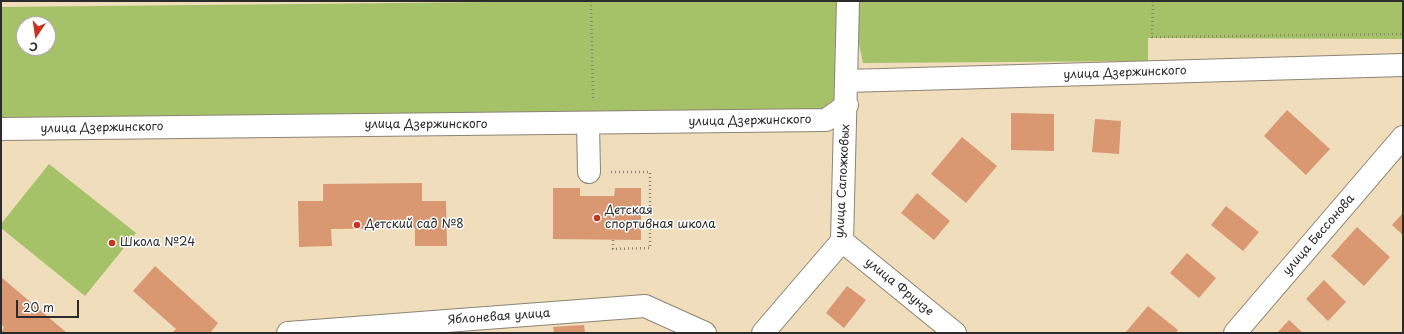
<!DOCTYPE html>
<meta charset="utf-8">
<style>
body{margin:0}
#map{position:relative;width:1404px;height:334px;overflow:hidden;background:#efddbc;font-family:"Playpen Sans",sans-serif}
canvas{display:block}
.frame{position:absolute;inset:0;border:2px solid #2b2b2b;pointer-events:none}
.north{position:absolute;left:16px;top:16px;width:40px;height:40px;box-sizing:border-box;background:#fff;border:1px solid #aaa;border-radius:50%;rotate:193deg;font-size:11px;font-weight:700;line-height:16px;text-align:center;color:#2b2b2b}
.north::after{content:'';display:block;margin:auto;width:14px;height:18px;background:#c8321e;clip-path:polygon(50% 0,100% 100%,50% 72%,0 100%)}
.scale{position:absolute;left:16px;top:300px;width:63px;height:18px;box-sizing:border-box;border:2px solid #2b2b2b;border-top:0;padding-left:5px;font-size:12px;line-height:14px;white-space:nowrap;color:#2b2b2b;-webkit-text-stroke:3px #fff;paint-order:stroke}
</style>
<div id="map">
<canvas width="1404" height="334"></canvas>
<div class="frame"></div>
<div class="north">С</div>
<div class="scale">20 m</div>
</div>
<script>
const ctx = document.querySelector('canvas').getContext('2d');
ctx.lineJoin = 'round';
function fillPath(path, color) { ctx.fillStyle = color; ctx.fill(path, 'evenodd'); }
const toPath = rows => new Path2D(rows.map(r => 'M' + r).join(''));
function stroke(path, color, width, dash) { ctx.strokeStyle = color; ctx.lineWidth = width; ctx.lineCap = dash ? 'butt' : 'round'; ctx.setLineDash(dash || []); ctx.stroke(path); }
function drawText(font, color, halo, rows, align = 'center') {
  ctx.font = font + ' "Playpen Sans",sans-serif'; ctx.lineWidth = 3; ctx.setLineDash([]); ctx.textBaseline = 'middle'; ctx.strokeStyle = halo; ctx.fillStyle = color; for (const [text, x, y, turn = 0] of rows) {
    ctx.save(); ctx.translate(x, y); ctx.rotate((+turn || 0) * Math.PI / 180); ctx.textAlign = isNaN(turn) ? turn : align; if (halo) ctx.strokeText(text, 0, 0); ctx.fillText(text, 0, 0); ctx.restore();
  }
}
fillPath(toPath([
 [596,1,840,1,838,100,816,113,1,118,1,7],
 [24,24,48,24,48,48,24,48],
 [853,1,1403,1,1403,39,1148,38,1148,61,863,63,853,16],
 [49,164,136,233,85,296,1,228,1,224]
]), '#a5c269');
fillPath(toPath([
 [1287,110,1330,149,1306,175,1264,136],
 [1011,113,1054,114,1054,151,1011,150],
 [1095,119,1121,121,1119,154,1092,152],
 [962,137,997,166,966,203,931,174],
 [422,183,422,201,446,201,447,246,415,246,415,228,331,229,332,246,299,247,298,201,323,201,323,184],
 [553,188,580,188,580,196,614,196,615,188,641,188,641,240,553,239],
 [917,193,950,221,934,240,901,213],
 [1226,206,1259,232,1243,251,1211,225],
 [1403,213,1403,235,1392,225],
 [1357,227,1390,257,1364,286,1331,256],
 [1187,253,1216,278,1199,298,1170,273],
 [155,266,218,323,210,333,172,333,176,329,133,291],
 [1,277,67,333,1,333,4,327,1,324],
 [1324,280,1346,302,1328,321,1306,299],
 [847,286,866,300,844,328,826,313],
 [1148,306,1178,330,1175,333,1125,333],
 [1289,320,1303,333,1277,333],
 [584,325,585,333,554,333,553,327]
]), '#d99872');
const minor = toPath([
 [847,81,1403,65],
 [588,124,589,172],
 [1,129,826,120,847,105],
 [842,241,955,333],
 [288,333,645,306,705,333],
 [763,333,842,241,848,1],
 [1235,333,1403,137]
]);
stroke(minor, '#8d8474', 24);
stroke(toPath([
 [591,1,593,100],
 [1153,1,1152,37,1403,34],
 [611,172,650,172,650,248,613,249,613,240]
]), '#8d8474', 2.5, [1, 3]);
stroke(minor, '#fff', 22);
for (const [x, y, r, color] of [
 [597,218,4,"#c8321e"],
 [357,225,4,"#c8321e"],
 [112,243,4,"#c8321e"]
]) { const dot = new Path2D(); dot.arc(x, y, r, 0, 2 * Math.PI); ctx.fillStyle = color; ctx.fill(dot); stroke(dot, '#fff', 1.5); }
drawText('12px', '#2b2b2b', '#fff', [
 ["улица Дзержинского",1125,73,-2],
 ["улица Дзержинского",750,121,-1],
 ["улица Дзержинского",426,125],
 ["улица Дзержинского",102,128,-1],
 ["улица Сапожковых",843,181,-87],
 ["улица Бессонова",1319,235,-49],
 ["улица Фрунзе",899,287,39],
 ["Яблоневая улица",499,317,-4]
]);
drawText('12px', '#2b2b2b', '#fff', [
 ["Детская",605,211],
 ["спортивная школа",605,225],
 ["Детский сад №8",365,225],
 ["Школа №24",120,243]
], 'left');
</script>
